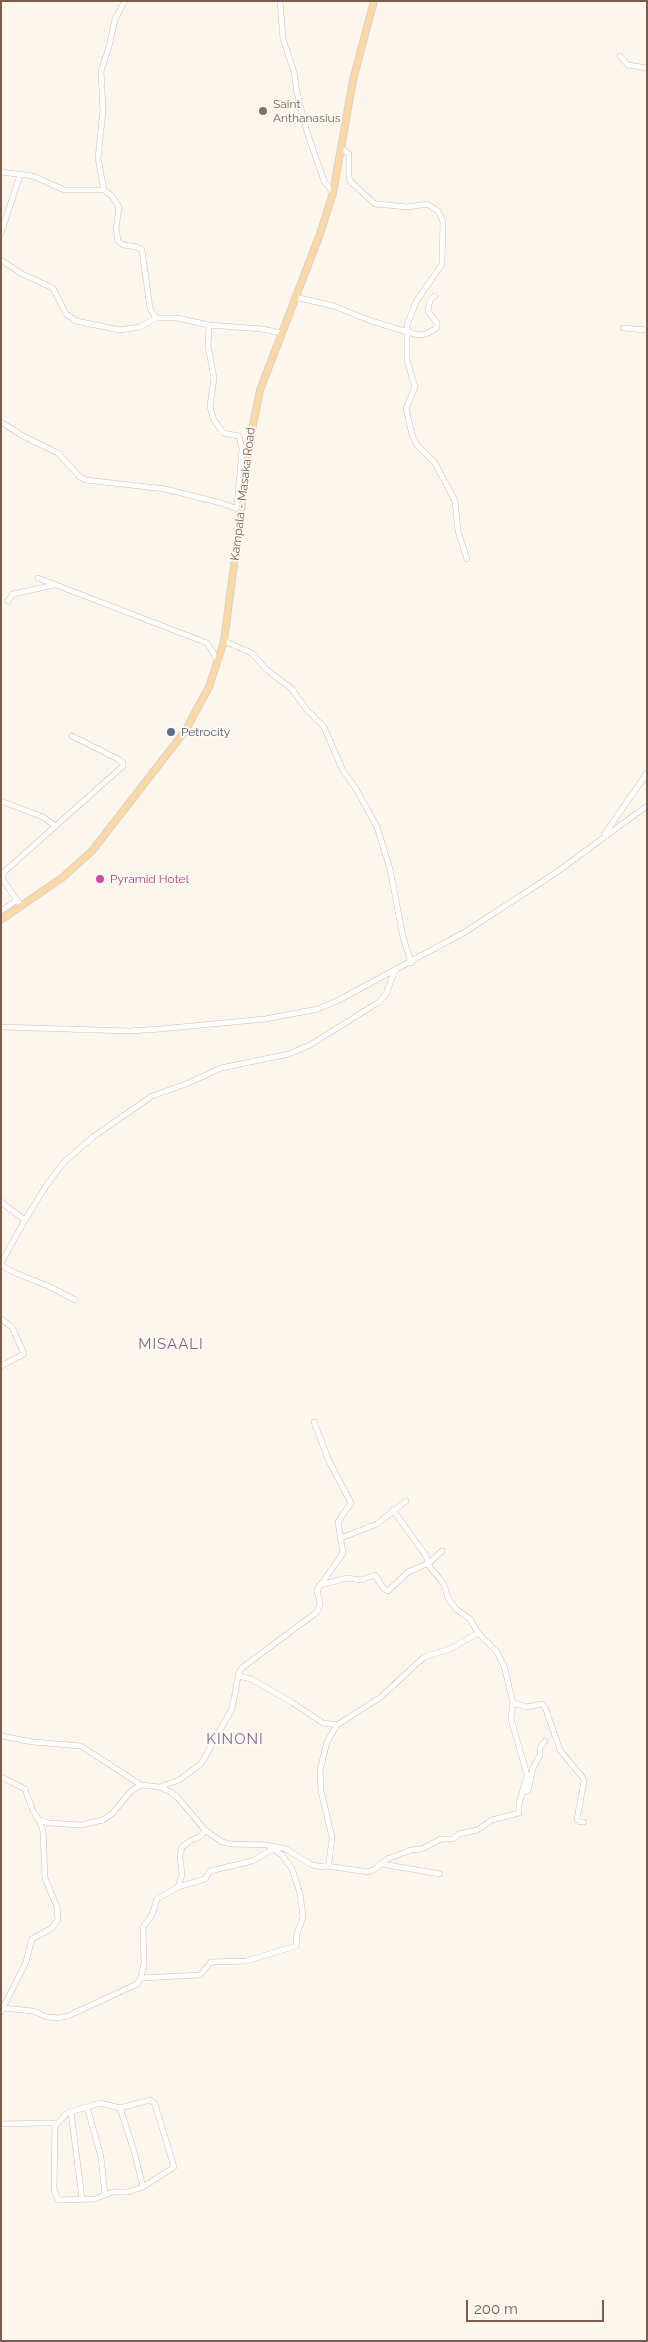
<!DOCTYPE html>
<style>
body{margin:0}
#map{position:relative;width:648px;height:2342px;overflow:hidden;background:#fdf6ec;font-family:Raleway,sans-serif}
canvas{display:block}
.frame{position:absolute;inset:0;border:2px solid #7a5c4d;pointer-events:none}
.scale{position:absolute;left:466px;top:2300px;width:138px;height:22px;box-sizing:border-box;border:2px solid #7a5c4d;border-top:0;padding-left:6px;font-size:15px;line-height:18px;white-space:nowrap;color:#7a5c4d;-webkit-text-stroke:4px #fffaf3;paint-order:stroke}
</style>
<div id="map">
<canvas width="648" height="2342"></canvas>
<div class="frame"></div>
<div class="scale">200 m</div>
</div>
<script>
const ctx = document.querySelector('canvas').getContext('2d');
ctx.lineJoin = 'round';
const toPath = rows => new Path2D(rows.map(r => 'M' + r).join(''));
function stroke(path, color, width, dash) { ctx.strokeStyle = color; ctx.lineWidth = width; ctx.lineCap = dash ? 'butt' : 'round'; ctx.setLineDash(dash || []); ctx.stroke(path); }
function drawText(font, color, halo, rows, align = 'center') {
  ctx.font = font + ' Raleway,sans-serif'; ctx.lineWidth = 4; ctx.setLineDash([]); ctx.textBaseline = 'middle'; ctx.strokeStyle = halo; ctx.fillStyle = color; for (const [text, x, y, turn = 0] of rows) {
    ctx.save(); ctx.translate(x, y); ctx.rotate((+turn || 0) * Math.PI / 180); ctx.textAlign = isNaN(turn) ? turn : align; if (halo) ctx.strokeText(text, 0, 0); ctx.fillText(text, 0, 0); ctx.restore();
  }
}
const minor = toPath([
 [280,1,283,39,294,72,297,93,307,132,324,181,333,193],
 [620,56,628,65,647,68],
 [341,148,349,154,349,178,352,183,375,204,408,207,427,204,438,211,443,221,442,264,416,302,407,325,407,360,415,387,406,408,412,435,417,445,435,463,455,501,458,531,467,559],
 [1,172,33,176,64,190,104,190,112,196,119,207,116,229,118,241,124,245,137,247,142,250,150,308,156,318],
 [104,190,98,158,103,111,101,71,109,47,115,19,125,1],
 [1,233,20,175],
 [1,260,22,274,53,288,66,314,76,321,120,330,140,327,156,318,177,318,209,325,262,329,281,333],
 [295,297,334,306,371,321,418,335,426,334,437,328,437,323,428,311,430,300,435,296],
 [209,325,208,346,214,378,210,406,213,418,223,433,239,436,242,449,237,508],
 [623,328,647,330],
 [1,422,23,436,58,453,80,477,86,480,165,489,221,503,240,510],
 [38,578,207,643,218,661],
 [8,601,13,594,54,585],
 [224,641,252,653,267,670,292,689,306,709,324,727,343,771,355,787,377,827,390,869,403,937,411,963],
 [1,801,43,817,55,826],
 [604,835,647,773],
 [21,906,4,881,2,877,4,872,123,766,123,763,118,759,72,736],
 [1,911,17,900],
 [1,1027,130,1031,160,1029,265,1019,318,1009,339,1000,465,932,554,874,647,806],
 [1,1202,25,1220],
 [1,1263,25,1220,46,1186,63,1163,93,1137,152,1096,186,1084,221,1068,289,1054,310,1045,379,1002,386,994,395,970],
 [1,1265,13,1272,48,1286,75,1300],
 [1,1319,12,1327,24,1354,1,1366],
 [341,1538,377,1524,406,1501],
 [442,1551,429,1563,429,1566,444,1584,448,1598,456,1609,470,1619,478,1633,497,1652,504,1666,513,1703,526,1707,542,1704,545,1707,560,1750,583,1778,584,1781,577,1819,580,1822,584,1822],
 [320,1585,347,1578,361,1580,375,1575,384,1589,388,1591,408,1572,429,1563,424,1553,393,1510],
 [239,1676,251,1679,293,1703,323,1723,337,1725,381,1697,424,1657,450,1649,478,1633],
 [1,1736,33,1742,81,1746,141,1785,159,1787,171,1792,178,1798,205,1830,222,1842,232,1844,267,1845,286,1849,312,1865,324,1867,329,1863,332,1837,321,1791,320,1770,327,1742,337,1725],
 [1,1777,25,1789,33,1811,39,1820,49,1823,81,1825,103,1820,113,1813,130,1792,141,1785],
 [159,1787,179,1780,201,1764,232,1709,239,1672,243,1667,317,1612,320,1604,317,1590,343,1553,338,1522,351,1503,329,1461,314,1422],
 [524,1792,528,1791,533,1768,540,1755,540,1748,545,1741],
 [382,1864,440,1874],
 [327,1866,368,1872,375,1869,387,1859,411,1850,422,1849,441,1839,453,1839,459,1834,477,1830,492,1820,519,1813,519,1804,527,1775,511,1719,513,1703],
 [178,1887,205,1879,210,1871,252,1861,273,1849],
 [141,1978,200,1975,211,1962,246,1961,296,1946,297,1933,303,1917,300,1893,292,1869,282,1855,270,1847],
 [3,2008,33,2011,47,2017,58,2018,68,2016,137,1984,141,1978,144,1963,143,1927,152,1915,157,1899,178,1887,182,1875,180,1856,182,1847,190,1841,201,1836,205,1830],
 [1,2012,26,1962,32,1939,52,1928,58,1920,57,1907,45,1878,43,1831,39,1820],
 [87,2107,101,2157,105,2195],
 [120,2108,134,2151,143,2187],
 [71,2112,82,2199],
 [1,2124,42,2123,58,2123,67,2113,100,2103,120,2108,150,2100,155,2104,174,2167,143,2187,128,2192,113,2192,95,2199,58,2200,54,2190,55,2123]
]);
const major = toPath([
 [1,920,63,877,92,851,185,731,209,687,224,641,251,435,260,390,320,234,333,193,353,80,374,1]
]);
stroke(minor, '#d1beb0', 6);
stroke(major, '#dad1cd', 8);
stroke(minor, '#fff', 5);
stroke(major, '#fbd9a5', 6);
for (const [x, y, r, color] of [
 [263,111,5,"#8d6e63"],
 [171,732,5,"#5c6f8a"],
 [100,879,5,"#d1479c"]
]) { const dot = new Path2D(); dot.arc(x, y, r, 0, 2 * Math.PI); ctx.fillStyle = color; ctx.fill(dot); stroke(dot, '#fffaf3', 2); }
drawText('12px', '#785e54', '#fffaf3', [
 ["Saint",273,104],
 ["Anthanasius",273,118]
], 'left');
drawText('12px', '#7a5c4d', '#fffaf3', [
 ["Kampala - Masaka Road",243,494,-83]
]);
drawText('12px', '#4e5e75', '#fffaf3', [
 ["Petrocity",181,732]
], 'left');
drawText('12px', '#b23c85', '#fffaf3', [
 ["Pyramid Hotel",110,879]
], 'left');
ctx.letterSpacing = '1px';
drawText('15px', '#846695', '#fffaf3', [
 ["MISAALI",171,1344],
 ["KINONI",235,1739]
]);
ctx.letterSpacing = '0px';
</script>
